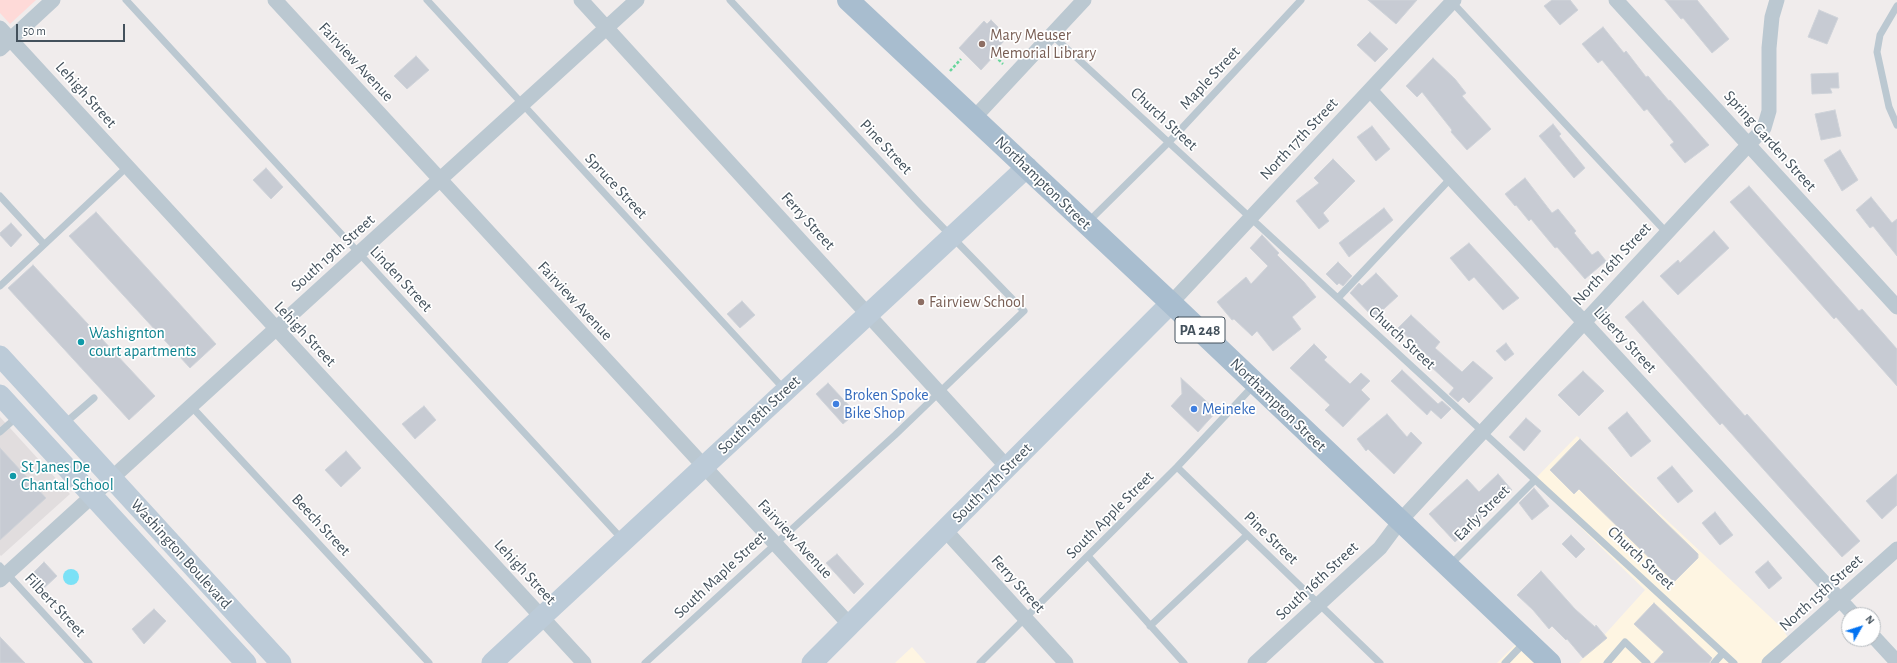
<!DOCTYPE html>
<style>
body{margin:0}
#map{position:relative;width:1897px;height:663px;overflow:hidden;background:#f0ecec;font-family:"Alegreya Sans",sans-serif}
canvas{display:block}
.north{position:absolute;left:1841px;top:607px;width:40px;height:40px;box-sizing:border-box;background:#fff;border:1px solid #b4b9be;border-radius:50%;rotate:51deg;font-size:11px;font-weight:700;line-height:16px;text-align:center;color:#43515c}
.north::after{content:'';display:block;margin:auto;width:14px;height:18px;background:#0373f2;clip-path:polygon(50% 0,100% 100%,50% 72%,0 100%)}
.scale{position:absolute;left:16px;top:24px;width:109px;height:18px;box-sizing:border-box;border:2px solid #43515c;border-top:0;padding-left:5px;font-size:12px;line-height:14px;white-space:nowrap;color:#43515c;-webkit-text-stroke:3px #fff;paint-order:stroke}
</style>
<div id="map">
<canvas width="1897" height="663"></canvas>
<div class="north">N</div>
<div class="scale">50 m</div>
</div>
<script>
const ctx = document.querySelector('canvas').getContext('2d');
ctx.lineJoin = 'round';
function fillPath(path, color) { ctx.fillStyle = color; ctx.fill(path, 'evenodd'); }
const toPath = rows => new Path2D(rows.map(r => 'M' + r).join(''));
function stroke(path, color, width, dash) { ctx.strokeStyle = color; ctx.lineWidth = width; ctx.lineCap = dash ? 'butt' : 'round'; ctx.setLineDash(dash || []); ctx.stroke(path); }
function drawText(font, color, halo, rows, align = 'center') {
  ctx.font = font + ' "Alegreya Sans",sans-serif'; ctx.lineWidth = 3.5; ctx.setLineDash([]); ctx.textBaseline = 'middle'; ctx.strokeStyle = halo; ctx.fillStyle = color; for (const [text, x, y, turn = 0] of rows) {
    ctx.save(); ctx.translate(x, y); ctx.rotate((+turn || 0) * Math.PI / 180); ctx.textAlign = isNaN(turn) ? turn : align; if (halo) ctx.strokeText(text, 0, 0); ctx.fillText(text, 0, 0); ctx.restore();
  }
}
fillPath(toPath([
 [1577,436,1783,629,1790,641,1767,663,1579,663,1645,590,1533,481],
 [1515,645,1549,663,1497,663],
 [912,647,926,663,895,663]
]), '#fef5e2');
fillPath(toPath([
 [0,417,70,494,1,556,0,555]
]), '#e1ddde');
fillPath(toPath([
 [0,0,36,0,10,24,0,13]
]), '#fedad8');
fillPath(toPath([
 '63 577a8 8 0 1 1 16 0a8 8 0 1 1-16 0Z'
]), '#7be1f6');
const building = toPath([
 [1368,0,1417,0,1396,24,1368,0],
 [1552,0,1570,0,1578,10,1560,25,1544,6,1552,0],
 [1665,0,1697,0,1729,39,1712,53,1683,18,1681,19,1665,0],
 [1819,10,1838,18,1827,44,1808,37,1819,10],
 [991,20,1001,30,998,33,1005,40,992,54,994,56,981,70,959,48,984,21,987,24,991,20],
 [1603,27,1624,53,1626,51,1646,77,1648,76,1669,101,1670,100,1709,145,1685,163,1670,145,1674,142,1647,109,1644,111,1602,60,1598,63,1582,44,1603,27],
 [1370,32,1388,49,1375,62,1357,45,1370,32],
 [416,56,429,70,407,89,394,76,416,56],
 [1433,58,1455,79,1466,93,1462,96,1491,129,1467,150,1451,132,1452,130,1422,92,1417,97,1406,86,1433,58],
 [1838,73,1839,88,1830,88,1832,93,1812,94,1811,74,1838,73],
 [1835,110,1841,136,1821,140,1815,114,1835,110],
 [1553,124,1561,134,1559,136,1585,168,1574,178,1539,136,1553,124],
 [1372,126,1390,149,1376,161,1357,137,1372,126],
 [1840,150,1858,180,1842,191,1824,160,1840,150],
 [1333,159,1355,181,1323,213,1329,221,1319,229,1296,201,1319,183,1314,178,1333,159],
 [266,168,283,187,271,199,253,180,266,168],
 [1525,178,1552,213,1558,209,1576,231,1574,233,1592,255,1598,251,1606,261,1585,279,1557,247,1555,248,1531,219,1529,221,1516,205,1515,206,1505,194,1525,178],
 [1749,186,1859,311,1862,309,1897,349,1897,386,1836,317,1834,319,1730,202,1749,186],
 [1871,197,1892,223,1897,219,1897,256,1873,226,1870,228,1856,210,1871,197],
 [1384,208,1393,220,1349,257,1339,243,1384,208],
 [96,212,216,344,190,368,69,236,96,212],
 [11,223,22,235,11,247,0,235,0,233,11,223],
 [1714,231,1729,248,1678,295,1660,276,1678,260,1680,263,1714,231],
 [1262,235,1279,253,1277,255,1304,282,1316,297,1292,317,1301,329,1273,351,1257,331,1252,336,1234,319,1232,320,1217,302,1246,277,1251,284,1268,266,1250,248,1262,235],
 [1469,243,1519,298,1503,310,1474,277,1469,281,1450,258,1469,243],
 [1338,262,1352,276,1343,286,1339,283,1337,285,1326,274,1338,262],
 [33,265,155,396,129,420,8,288,33,265],
 [1376,273,1398,296,1374,318,1350,293,1359,283,1362,286,1376,273],
 [742,301,755,315,740,328,727,314,742,301],
 [1643,301,1745,416,1747,414,1860,541,1842,557,1722,423,1720,425,1625,317,1643,301],
 [1411,315,1440,342,1435,348,1462,372,1473,361,1493,378,1469,403,1463,397,1458,402,1449,394,1454,388,1428,364,1432,360,1398,328,1411,315],
 [1506,343,1514,354,1505,361,1496,351,1506,343],
 [1314,344,1327,357,1324,360,1350,384,1361,373,1370,381,1361,390,1370,399,1343,427,1325,410,1330,405,1290,368,1314,344],
 [1402,370,1438,404,1442,401,1451,409,1441,419,1431,410,1427,415,1391,381,1402,370],
 [1583,371,1604,391,1579,416,1558,395,1583,371],
 [1181,378,1217,411,1198,432,1171,406,1182,394,1181,378],
 [828,383,856,413,843,424,816,394,828,383],
 [424,406,436,420,415,439,402,424,424,406],
 [1627,412,1651,441,1631,457,1608,428,1627,412],
 [1387,414,1407,437,1411,432,1422,443,1394,474,1368,449,1366,451,1357,439,1387,414],
 [1526,418,1541,431,1524,451,1509,437,1526,418],
 [1580,439,1698,554,1698,558,1674,582,1579,489,1574,494,1550,470,1580,439],
 [0,448,46,498,0,540,0,448],
 [346,451,361,468,341,487,325,470,346,451],
 [1672,466,1693,491,1678,503,1657,478,1672,466],
 [1498,474,1512,490,1455,542,1429,514,1467,479,1479,492,1498,474],
 [1897,474,1897,505,1882,519,1866,501,1897,474],
 [1534,488,1549,506,1532,520,1519,503,1534,488],
 [1715,512,1733,535,1720,545,1702,523,1715,512],
 [1571,535,1585,549,1576,558,1562,544,1571,535],
 [837,554,864,584,854,594,826,563,837,554],
 [1768,561,1782,578,1769,589,1755,572,1768,561],
 [44,562,57,576,42,590,29,577,44,562],
 [1541,571,1575,609,1595,627,1596,625,1607,638,1583,658,1567,639,1566,640,1552,626,1549,629,1533,610,1517,595,1541,571],
 [1654,603,1712,658,1709,663,1654,663,1664,652,1634,624,1654,603],
 [154,609,166,621,144,644,132,629,154,609],
 [0,637,25,663,0,663,0,637]
]);
fillPath(building, '#c7cbd3');
stroke(building, '#cfd3d9', 1);
stroke(toPath([
 [995,56,1003,64],
 [950,71,961,59]
]), '#68d69c', 2.5, [3, 2]);
stroke(toPath([
 [126,0,622,539],
 [427,0,784,389],
 [1452,2,1666,232],
 [1897,6,1880,35,1877,52,1889,107,1897,125],
 [1052,35,1734,663],
 [0,196,44,244],
 [1087,223,1169,142,1301,0],
 [0,286,127,167],
 [1338,298,1451,178],
 [191,406,429,663],
 [64,424,94,398],
 [0,432,17,417],
 [1177,467,1380,663],
 [1088,556,1184,663],
 [1450,565,1535,480],
 [0,566,89,663],
 [1150,626,1247,535],
 [645,663,895,435,1024,311,920,204,730,0],
 [980,663,1177,467,1254,385],
 [1505,663,1525,642],
 [1607,663,1625,642,1647,663],
 [1714,663,1723,653]
]), '#bbc8d1', 7);
stroke(toPath([
 [275,0,850,625],
 [581,0,1007,467],
 [1616,0,1897,307],
 [0,28,584,663],
 [0,49,53,0],
 [1370,90,1854,615],
 [974,118,1084,0],
 [1171,303,1454,0],
 [945,530,1066,663],
 [0,580,637,0],
 [1873,636,1897,662],
 [1255,663,1380,548,1400,521,1764,128,1769,111,1769,48,1772,17,1777,0],
 [1769,663,1897,549]
]), '#bbc8d1', 15);
stroke(toPath([
 [0,356,281,663],
 [0,395,246,663],
 [492,663,1027,167],
 [812,663,1171,303]
]), '#bccbd8', 21);
stroke(toPath([
 [848,0,1171,303,1550,663]
]), '#a8bdcf', 22);
for (const [x, y, r, color] of [
 [982,44,4,"#8d6e63"],
 [921,302,4,"#8d6e63"],
 [81,342,4,"#0f9aa8"],
 [836,404,4,"#3f7fe0"],
 [1194,409,4,"#3f7fe0"],
 [13,476,4,"#0f9aa8"]
]) { const dot = new Path2D(); dot.arc(x, y, r, 0, 2 * Math.PI); ctx.fillStyle = color; ctx.fill(dot); stroke(dot, '#fff', 1.5); }
for (const [x, y, w] of [
 [1200,330,50]
]) { const box = new Path2D(); box.roundRect(x - w / 2, y - 13, w, 26, 3); ctx.fillStyle = '#fff'; ctx.fill(box); stroke(box, '#43515c', 1); }
drawText('bold 15px', '#43515c', null, [
 ["PA 248",1200,330]
]);
drawText('16px', '#785e54', '#fff', [
 ["Mary Meuser",990,35],
 ["Memorial Library",990,53],
 ["Fairview School",929,302]
], 'left');
drawText('16px', '#43515c', '#fff', [
 ["Fairview Avenue",356,62,47],
 ["Maple Street",1210,78,-47],
 ["Lehigh Street",86,95,48],
 ["Church Street",1164,119,43],
 ["North 17th Street",1299,139,-47],
 ["Spring Garden Street",1770,141,48],
 ["Pine Street",886,147,47],
 ["Northampton Street",1043,183,44],
 ["Spruce Street",616,186,47],
 ["Ferry Street",808,221,48],
 ["South 19th Street",333,253,-42],
 ["North 16th Street",1612,264,-47],
 ["Linden Street",401,279,47],
 ["Fairview Avenue",575,301,47],
 ["Lehigh Street",305,334,47],
 ["Church Street",1402,338,43],
 ["Liberty Street",1625,340,47],
 ["Northampton Street",1278,405,44],
 ["South 18th Street",759,415,-43],
 ["South 17th Street",992,483,-45],
 ["Early Street",1482,513,-45],
 ["South Apple Street",1110,515,-45],
 ["Beech Street",321,525,47],
 ["Pine Street",1271,538,44],
 ["Fairview Avenue",795,539,47],
 ["Washington Boulevard",181,554,48],
 ["Church Street",1641,558,43],
 ["Lehigh Street",525,572,47],
 ["South Maple Street",720,575,-43],
 ["South 16th Street",1317,581,-43],
 ["Ferry Street",1018,584,48],
 ["North 15th Street",1821,593,-42],
 ["Filbert Street",55,605,47]
]);
drawText('16px', '#0d838f', '#fff', [
 ["Washignton",89,333],
 ["court apartments",89,351],
 ["St Janes De",21,467],
 ["Chantal School",21,485]
], 'left');
drawText('16px', '#366cbe', '#fff', [
 ["Broken Spoke",844,395],
 ["Bike Shop",844,413],
 ["Meineke",1202,409]
], 'left');
</script>
